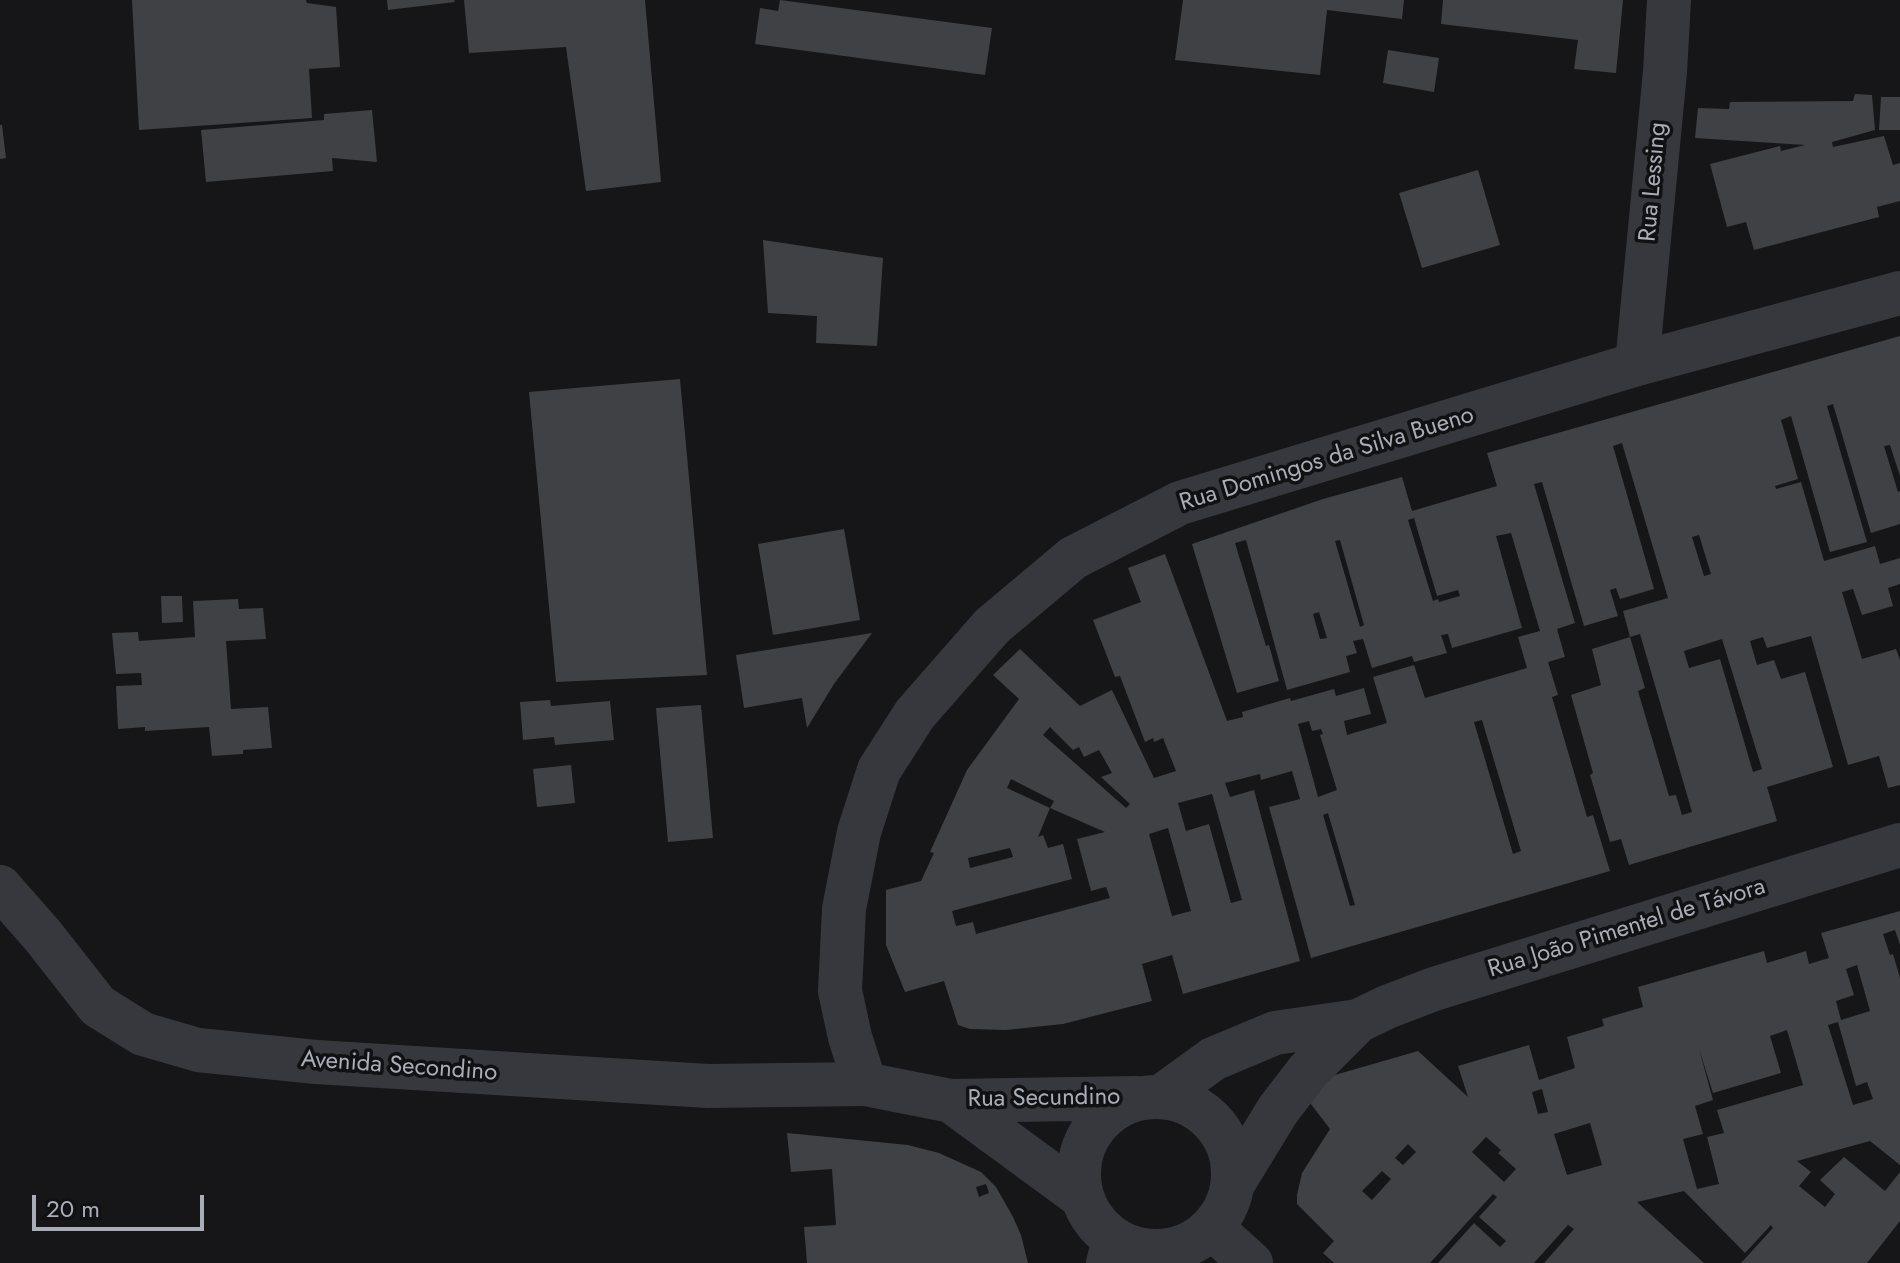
<!DOCTYPE html>
<meta charset="utf-8">
<style>
body{margin:0}
#map{position:relative;width:1900px;height:1263px;overflow:hidden;background:#161618;font-family:Jost,sans-serif}
canvas{display:block}
.scale{position:absolute;left:32px;top:1195px;width:172px;height:36px;box-sizing:border-box;border:4px solid #a8adb8;border-top:0;padding-left:10px;font-size:24px;line-height:28px;white-space:nowrap;color:#a8adb8;-webkit-text-stroke:6px #111113;paint-order:stroke}
</style>
<div id="map">
<canvas width="1900" height="1263"></canvas>
<div class="scale">20 m</div>
</div>
<script>
const ctx = document.querySelector('canvas').getContext('2d');
ctx.lineJoin = 'round';
function fillPath(path, color) { ctx.fillStyle = color; ctx.fill(path, 'evenodd'); }
const toPath = rows => new Path2D(rows.map(r => 'M' + r).join(''));
function stroke(path, color, width, dash) { ctx.strokeStyle = color; ctx.lineWidth = width; ctx.lineCap = dash ? 'butt' : 'round'; ctx.setLineDash(dash || []); ctx.stroke(path); }
function drawText(font, color, halo, rows, align = 'center') {
  ctx.font = font + ' Jost,sans-serif'; ctx.lineWidth = 7; ctx.setLineDash([]); ctx.textBaseline = 'middle'; ctx.strokeStyle = halo; ctx.fillStyle = color; for (const [text, x, y, turn = 0] of rows) {
    ctx.save(); ctx.translate(x, y); ctx.rotate((+turn || 0) * Math.PI / 180); ctx.textAlign = isNaN(turn) ? turn : align; if (halo) ctx.strokeText(text, 0, 0); ctx.fillText(text, 0, 0); ctx.restore();
  }
}
fillPath(toPath([
 [132,0,306,0,307,3,336,7,340,67,309,69,312,118,139,130],
 [387,0,454,0,455,2,388,10],
 [464,0,645,0,661,182,586,191,566,47,469,53],
 [780,0,992,28,985,75,755,44,760,8,778,11],
 [1183,0,1404,0,1402,19,1327,10,1320,75,1175,60],
 [1443,0,1623,0,1616,73,1574,69,1578,40,1441,24],
 [1388,50,1439,58,1434,92,1383,83],
 [1855,94,1872,95,1875,130,1832,142,1833,147,1884,136,1893,165,1900,163,1900,201,1877,207,1879,217,1754,250,1746,222,1727,227,1710,164,1780,146,1781,151,1805,145,1695,138,1698,108,1729,109,1730,102,1853,101],
 [1881,97,1900,97,1900,130,1879,130],
 [372,110,377,162,332,158,333,171,206,182,201,130,324,120,324,114],
 [0,125,2,125,6,158,0,159],
 [1478,170,1500,245,1422,268,1399,193],
 [763,240,883,258,877,346,816,343,817,316,768,313],
 [1900,336,1900,476,1890,445,1884,446,1898,492,1900,491,1900,524,1871,533,1833,404,1827,406,1867,542,1830,552,1791,416,1781,420,1798,479,1775,486,1776,489,1801,482,1824,561,1875,546,1880,564,1900,558,1900,584,1888,588,1893,606,1862,615,1853,589,1842,592,1862,659,1896,649,1900,660,1900,785,1888,788,1879,756,1848,765,1811,636,1767,648,1763,637,1750,641,1757,665,1774,660,1781,679,1805,672,1833,767,1767,787,1777,821,1629,865,1621,839,1610,842,1590,775,1593,773,1571,695,1601,685,1592,649,1630,637,1623,611,1668,598,1622,443,1613,446,1654,589,1620,599,1616,588,1610,590,1618,616,1584,626,1542,482,1534,484,1575,623,1557,629,1565,657,1548,662,1558,695,1552,697,1587,817,1593,815,1610,871,1311,958,1269,807,1300,799,1292,771,1261,780,1260,774,1225,783,1230,797,1254,790,1300,961,1183,994,1172,955,1142,964,1152,1001,1063,1024,1006,1030,970,1029,958,1025,944,981,905,992,886,945,886,890,921,881,934,853,930,852,967,770,1019,699,993,675,1020,649,1080,706,1112,690,1154,778,1176,771,1163,738,1154,742,1153,738,1145,742,1120,676,1115,677,1093,620,1141,602,1128,568,1165,554,1227,721,1243,717,1242,712,1290,698,1291,701,1334,689,1336,696,1364,688,1371,714,1344,721,1347,735,1387,723,1373,677,1414,665,1425,698,1527,668,1518,637,1540,631,1511,533,1496,536,1522,628,1452,648,1448,634,1441,635,1447,653,1414,662,1412,656,1372,668,1363,639,1353,641,1357,653,1346,656,1350,672,1287,690,1246,540,1235,543,1266,646,1269,645,1279,681,1237,693,1192,544,1323,499,1402,477,1412,511,1497,486,1487,453],
 [1414,518,1437,596,1458,590,1460,596,1439,602,1438,599,1433,601,1408,520],
 [1699,535,1711,574,1704,576,1692,537],
 [1340,540,1364,625,1360,627,1335,541],
 [1319,612,1327,638,1320,639,1313,614],
 [1640,634,1692,812,1682,815,1676,795,1669,796,1638,691,1645,688,1630,637],
 [1722,639,1762,769,1753,772,1720,659,1689,668,1684,651],
 [1482,720,1521,851,1513,854,1474,722],
 [1309,721,1312,731,1321,729,1323,734,1320,735,1337,790,1318,797,1298,724],
 [1050,727,1073,750,1079,747,1084,757,1099,750,1112,773,1101,777,1130,804,1126,808,1043,735],
 [1011,779,1054,801,1050,808,1105,832,1077,839,1091,891,1106,887,1110,898,976,934,973,922,956,926,952,911,1072,879,1063,844,1048,848,1043,835,1038,837,1050,808,1007,788],
 [1212,794,1242,900,1231,903,1209,824,1186,831,1178,803],
 [1328,813,1355,905,1350,906,1323,815],
 [1168,828,1191,911,1172,916,1149,834],
 [1010,848,1013,857,970,868,968,858],
 [680,379,707,675,556,682,529,392],
 [844,529,860,620,773,635,758,544],
 [161,596,182,596,183,622,162,623],
 [238,599,239,609,263,608,266,639,226,641,231,709,268,707,272,748,243,750,243,754,212,756,209,727,145,731,145,727,118,729,116,686,142,685,141,673,116,674,112,633,138,632,139,641,195,637,193,601],
 [872,633,834,684,807,728,802,698,744,708,736,655],
 [550,700,551,706,610,701,614,740,555,745,554,737,523,740,520,702],
 [701,705,713,838,668,842,656,708],
 [571,765,575,803,537,807,533,769],
 [1900,911,1900,945,1895,930,1883,934,1890,955,1893,954,1900,978,1900,1165,1870,1141,1797,1161,1811,1172,1799,1186,1825,1207,1835,1194,1820,1180,1844,1157,1885,1191,1900,1172,1900,1221,1867,1263,1741,1263,1773,1228,1771,1225,1745,1253,1684,1191,1637,1202,1704,1263,1544,1263,1574,1229,1568,1225,1534,1263,1438,1263,1474,1223,1500,1247,1506,1241,1479,1217,1497,1197,1493,1194,1430,1263,1334,1263,1323,1253,1334,1241,1297,1204,1297,1195,1302,1173,1330,1129,1301,1091,1321,1079,1418,1051,1468,1097,1458,1066,1529,1045,1539,1080,1575,1068,1567,1037,1604,1026,1602,1019,1643,1007,1638,987,1764,951,1767,963,1806,951,1809,964,1829,958,1821,933],
 [1857,965,1870,1011,1841,1020,1836,1001,1854,995,1846,969],
 [1838,1022,1856,1086,1867,1082,1873,1099,1853,1105,1828,1025],
 [1787,1030,1803,1085,1717,1110,1724,1133,1707,1137,1719,1184,1697,1189,1683,1139,1703,1134,1695,1106,1713,1100,1699,1049,1713,1093,1781,1073,1770,1036],
 [1542,1089,1548,1112,1538,1114,1532,1092],
 [1590,1123,1602,1165,1567,1175,1554,1134],
 [1486,1137,1501,1150,1498,1153,1516,1169,1504,1182,1472,1152],
 [1408,1144,1416,1152,1403,1165,1395,1158],
 [1382,1171,1391,1179,1372,1200,1362,1191],
 [787,1133,908,1145,939,1153,981,1172,996,1187,1013,1217,1021,1235,1028,1263,807,1263,804,1227,836,1225,832,1169,791,1172],
 [986,1184,989,1193,979,1197,976,1187]
]), '#404145');
stroke(toPath([
 [1637,364,1900,293],
 [0,887,43,936,98,1006,143,1034,198,1050,316,1062,708,1086,865,1084],
 [1108,1263,1114,1239]
]), '#37383d', 44);
stroke(toPath([
 [1162,1096,1213,1059,1275,1033,1358,1021],
 '1079 1174a77 77 0 1 1 154 0a77 77 0 1 1-154 0Z',
 [1137,1098,951,1101,865,1084,850,1037,840,991,844,909,859,832,879,770,915,714,992,626,1073,558,1180,503,1637,364,1665,72,1669,0],
 [951,1101,1082,1197],
 [1234,1182,1278,1110,1308,1071,1358,1021,1387,1007,1434,989,1900,845],
 [1212,1228,1251,1263]
]), '#37383d', 44);
drawText('24px', '#a8adb8', '#111113', [
 ["Rua Lessing",1654,182,-85],
 ["Rua Domingos da Silva Bueno",1327,460,-17],
 ["Rua João Pimentel de Távora",1627,929,-17],
 ["Avenida Secondino",399,1067,4],
 ["Rua Secundino",1044,1099,-1]
]);
</script>
